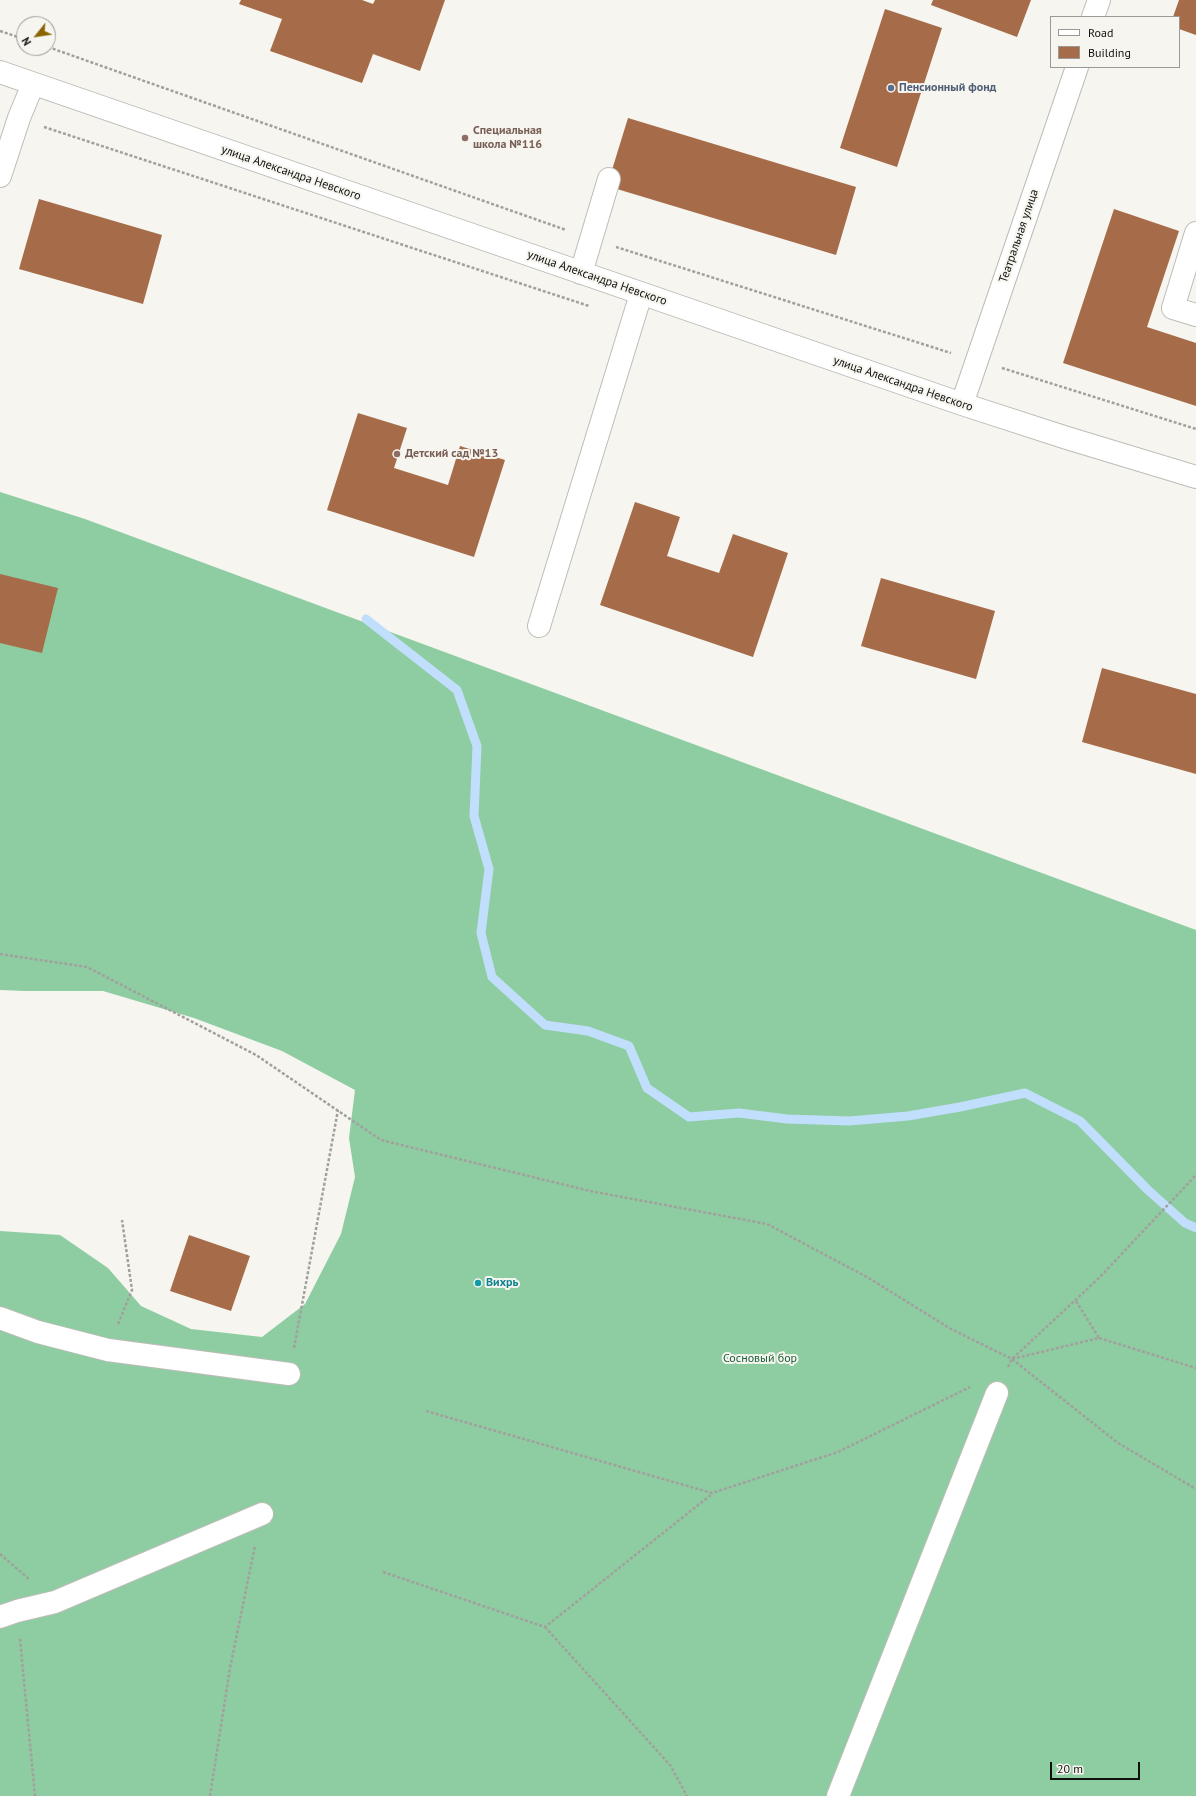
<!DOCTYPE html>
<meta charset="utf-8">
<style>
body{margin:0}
#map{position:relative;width:1196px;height:1796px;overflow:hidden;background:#f6f5ef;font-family:"PT Sans",sans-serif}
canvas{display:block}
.legend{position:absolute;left:1050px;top:16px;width:130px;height:52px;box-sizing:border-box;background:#f6f5ef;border:1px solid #9a9995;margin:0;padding:5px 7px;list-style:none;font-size:12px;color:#10100e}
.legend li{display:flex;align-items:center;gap:8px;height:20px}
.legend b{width:20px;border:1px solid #9a9995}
.north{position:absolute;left:16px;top:16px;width:40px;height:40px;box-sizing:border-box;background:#f6f5ef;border:1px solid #9a9995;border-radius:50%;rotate:240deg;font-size:11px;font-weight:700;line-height:16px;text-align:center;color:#10100e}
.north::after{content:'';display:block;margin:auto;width:14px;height:18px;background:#8b6404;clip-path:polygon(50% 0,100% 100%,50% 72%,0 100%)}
.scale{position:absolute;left:1050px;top:1762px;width:90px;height:18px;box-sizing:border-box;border:2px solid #10100e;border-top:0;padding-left:5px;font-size:12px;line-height:14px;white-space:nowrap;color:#10100e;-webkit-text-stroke:3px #f6f5ef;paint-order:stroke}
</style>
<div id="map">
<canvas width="1196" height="1796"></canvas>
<ul class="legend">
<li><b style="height:5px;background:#fff"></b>Road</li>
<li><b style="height:11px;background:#a66c49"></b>Building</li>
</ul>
<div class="north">N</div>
<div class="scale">20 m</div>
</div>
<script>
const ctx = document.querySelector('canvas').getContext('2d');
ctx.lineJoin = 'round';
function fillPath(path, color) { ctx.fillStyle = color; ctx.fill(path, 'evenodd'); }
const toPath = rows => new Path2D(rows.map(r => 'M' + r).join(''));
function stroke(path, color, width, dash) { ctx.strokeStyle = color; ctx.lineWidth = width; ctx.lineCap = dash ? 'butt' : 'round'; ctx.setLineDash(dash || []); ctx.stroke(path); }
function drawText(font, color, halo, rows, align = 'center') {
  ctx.font = font + ' "PT Sans",sans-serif'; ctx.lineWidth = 4; ctx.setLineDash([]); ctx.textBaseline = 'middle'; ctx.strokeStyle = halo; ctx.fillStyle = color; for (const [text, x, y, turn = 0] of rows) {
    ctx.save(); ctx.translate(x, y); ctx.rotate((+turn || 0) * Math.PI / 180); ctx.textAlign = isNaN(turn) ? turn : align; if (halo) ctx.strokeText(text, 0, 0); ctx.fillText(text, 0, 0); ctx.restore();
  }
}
fillPath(toPath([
 [0,492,85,519,1196,930,1196,1796,0,1796,0,1231,60,1235,108,1268,141,1306,191,1329,262,1337,305,1304,341,1234,355,1177,349,1138,355,1090,282,1051,194,1018,103,991,25,991,0,990]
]), '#8ecda2');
stroke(toPath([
 [366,619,457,690,477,746,474,816,489,869,481,933,492,977,545,1025,588,1031,629,1046,647,1088,689,1117,739,1113,787,1119,849,1121,908,1116,960,1107,1025,1093,1080,1121,1148,1190,1185,1223,1196,1228]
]), '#c2defd', 9);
fillPath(toPath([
 [241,0,362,0,373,4,375,0,445,0,420,71,373,54,362,83,270,51,282,19,239,4],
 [933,0,1031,0,1017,37,931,5],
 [1179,0,1196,0,1196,35,1179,29,1179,17,1173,17],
 [885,9,942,28,897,167,840,148],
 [628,118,856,187,836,255,607,186],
 [39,199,162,235,143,304,19,269],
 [1114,209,1179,231,1147,327,1196,343,1196,406,1063,363],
 [358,413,407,428,394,468,448,485,460,446,505,460,474,557,327,510],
 [635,502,680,517,667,556,719,573,733,534,788,553,753,657,600,605],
 [0,574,58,588,42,653,0,643],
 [881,578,995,611,976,679,861,646],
 [1102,668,1196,694,1196,774,1082,742],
 [189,1235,250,1256,231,1311,170,1291]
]), '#a66c49');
const minor = toPath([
 [1093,17,1099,0],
 [0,72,962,404,1067,438,1196,477],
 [0,176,19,118,33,84],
 [1196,233,1173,308,1196,315],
 [581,273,609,179],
 [962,404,1077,67],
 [539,626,641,294],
 [0,1318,38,1332,108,1350,289,1374],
 [0,1617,17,1611,55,1602,262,1514],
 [838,1796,997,1393]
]);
stroke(minor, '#bdbcb7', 24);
stroke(toPath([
 [0,31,24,39],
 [48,47,566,230],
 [44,127,589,306],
 [616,247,951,353],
 [1002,368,1196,429],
 [0,954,87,967,256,1055,381,1140,590,1191,767,1224,867,1277,951,1329,1012,1359,1118,1443,1196,1489],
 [118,1324,132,1290,122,1220],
 [1099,1338,1196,1368],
 [294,1348,338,1110],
 [1012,1359,1099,1338,1076,1301],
 [1008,1367,1012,1359,1099,1278,1196,1175],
 [426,1411,712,1493,838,1452,970,1387],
 [0,1554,30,1580],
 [383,1572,545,1627,712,1494],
 [545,1627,670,1765,687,1796],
 [20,1639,35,1796],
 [210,1796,230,1668,255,1546]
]), '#a1a09c', 2.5, [3, 2]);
stroke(minor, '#fff', 22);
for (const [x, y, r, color] of [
 [891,88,4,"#5c6f8a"],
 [465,138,4,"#8d6e63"],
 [397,454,4,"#8d6e63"],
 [478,1283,4,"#0f9aa8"]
]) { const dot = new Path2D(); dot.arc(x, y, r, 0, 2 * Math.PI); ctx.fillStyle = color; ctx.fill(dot); stroke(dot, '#f6f5ef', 1.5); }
drawText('bold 12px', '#4e5e75', '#f6f5ef', [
 ["Пенсионный фонд",899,88]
], 'left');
drawText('bold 12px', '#785e54', '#f6f5ef', [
 ["Специальная",473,131],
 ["школа №116",473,145],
 ["Детский сад №13",405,454]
], 'left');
drawText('12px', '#10100e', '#f6f5ef', [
 ["улица Александра Невского",291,173,19],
 ["Театральная улица",1019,236,-71],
 ["улица Александра Невского",597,278,19],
 ["улица Александра Невского",903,384,19]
]);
drawText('bold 12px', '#0d838f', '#f6f5ef', [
 ["Вихрь",486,1283]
], 'left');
drawText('12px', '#1b6139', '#f6f5ef', [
 ["Сосновый бор",760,1359]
]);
</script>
